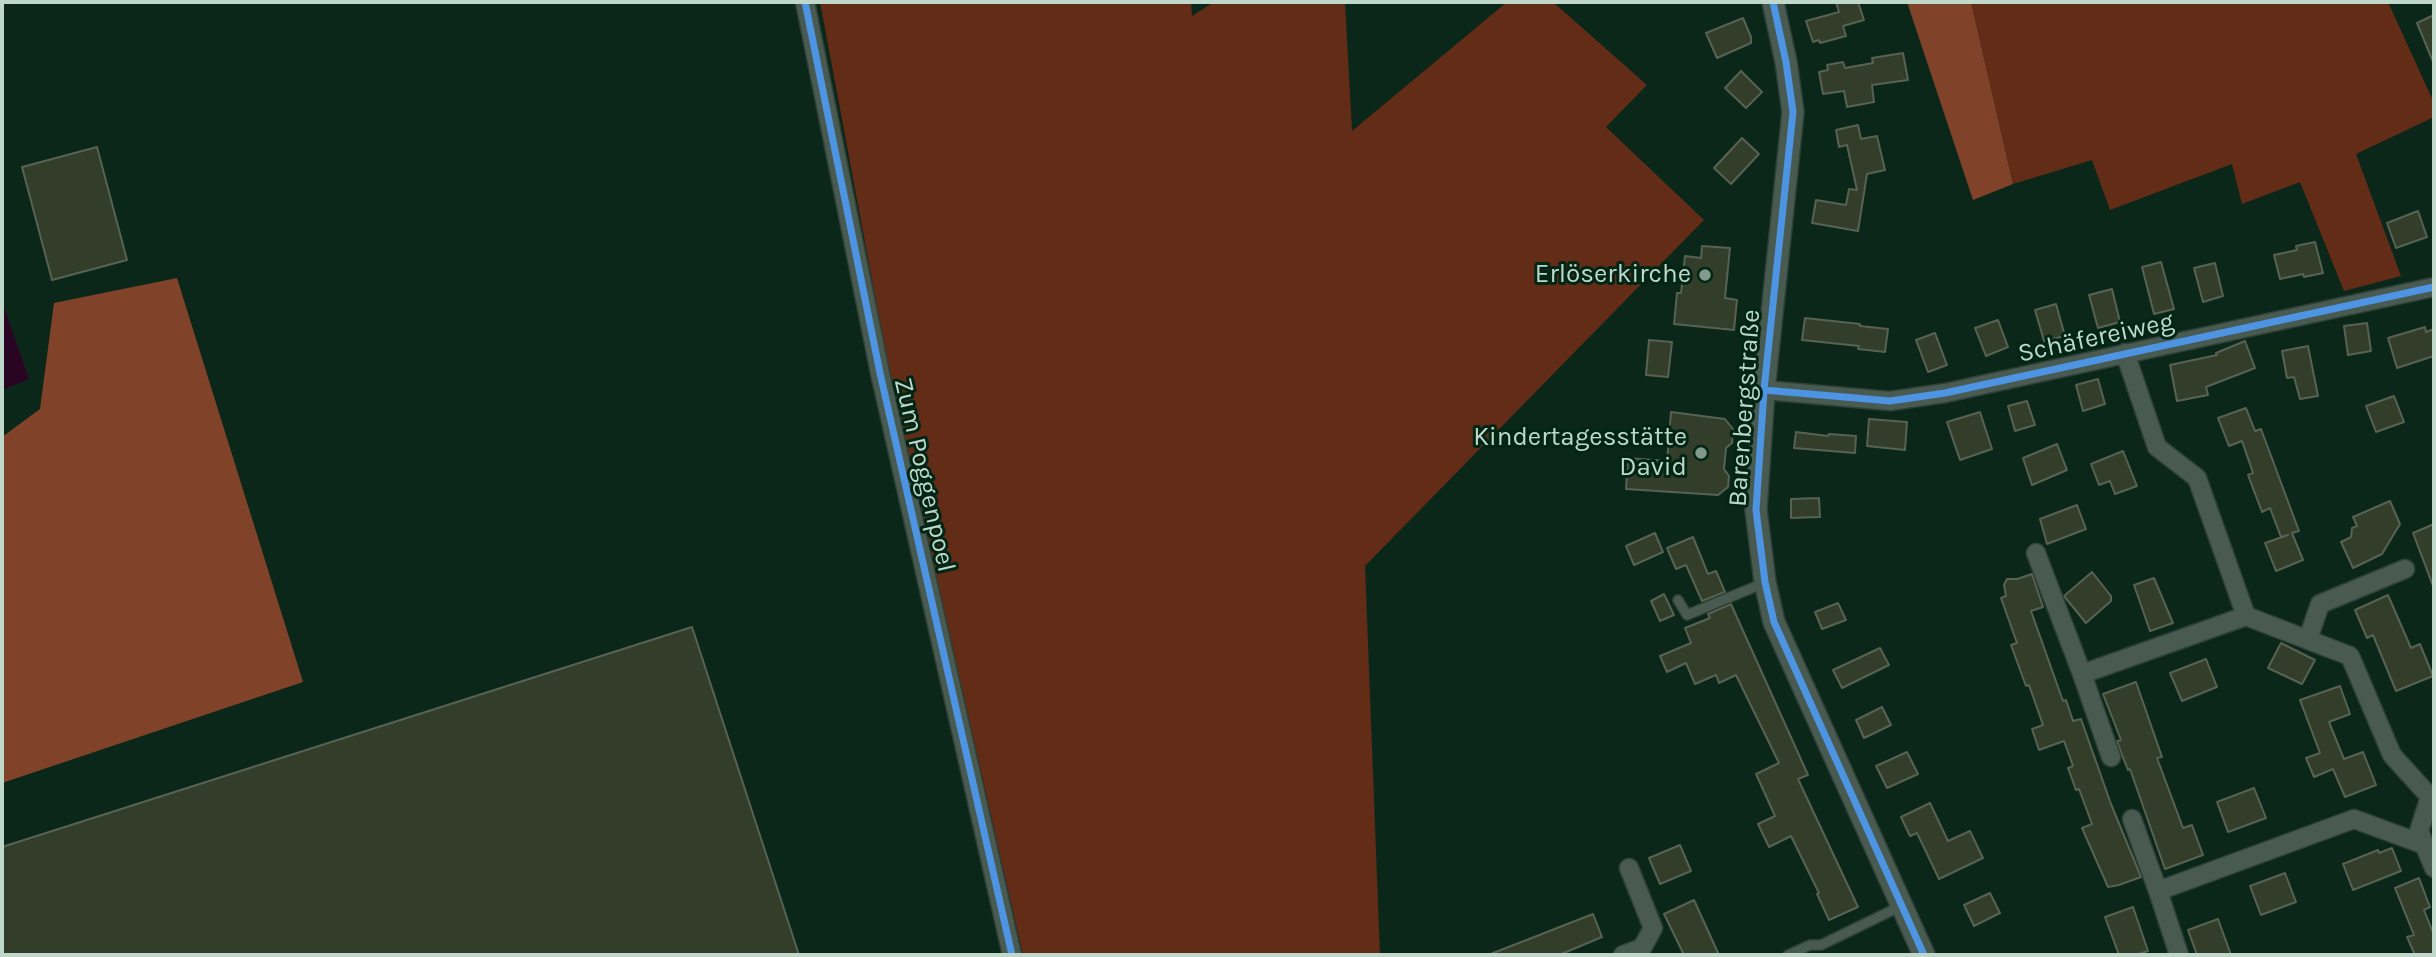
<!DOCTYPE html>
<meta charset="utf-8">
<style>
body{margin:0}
#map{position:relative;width:2436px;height:957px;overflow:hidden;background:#0b271a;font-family:Karla,sans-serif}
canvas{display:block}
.frame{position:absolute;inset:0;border:4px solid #c0d8c9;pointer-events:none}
</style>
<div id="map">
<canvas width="2436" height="957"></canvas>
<div class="frame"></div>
</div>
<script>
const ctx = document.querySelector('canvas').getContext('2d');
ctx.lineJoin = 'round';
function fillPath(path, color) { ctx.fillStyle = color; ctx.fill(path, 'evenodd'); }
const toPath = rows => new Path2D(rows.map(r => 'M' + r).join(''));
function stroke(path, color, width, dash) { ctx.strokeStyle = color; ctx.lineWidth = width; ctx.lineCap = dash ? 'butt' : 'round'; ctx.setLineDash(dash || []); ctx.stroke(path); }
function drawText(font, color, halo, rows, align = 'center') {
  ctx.font = font + ' Karla,sans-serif'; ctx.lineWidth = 6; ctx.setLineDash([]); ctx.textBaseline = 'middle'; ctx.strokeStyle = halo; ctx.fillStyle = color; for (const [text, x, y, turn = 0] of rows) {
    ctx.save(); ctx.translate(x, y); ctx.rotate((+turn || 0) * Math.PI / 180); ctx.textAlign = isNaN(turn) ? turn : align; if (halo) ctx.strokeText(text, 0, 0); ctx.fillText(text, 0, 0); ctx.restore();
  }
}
fillPath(toPath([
 [820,2,1191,2,1192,16,1214,2,1345,2,1352,131,1507,2,1553,2,1647,85,1606,127,1704,220,1365,566,1380,955,1023,955,888,365],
 [1971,2,2388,2,2434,103,2434,117,2356,154,2401,276,2344,291,2300,182,2242,204,2232,164,2110,210,2092,160,2013,184]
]), '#632c17');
fillPath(toPath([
 [1907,2,1971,2,2013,184,1973,200],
 [177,278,303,682,2,783,2,437,40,409,54,303]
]), '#81422a');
fillPath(toPath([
 [2,302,29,379,2,390]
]), '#2a0423');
const building = toPath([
 [1836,2,1858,2,1864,20,1843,26,1846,36,1820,43,1819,40,1813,42,1806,21,1839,12,1836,2],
 [2434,15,2434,64,2417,23,2434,15],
 [1743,18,1751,37,1751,43,1717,58,1706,33,1743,18],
 [1903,53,1908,80,1872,85,1874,102,1847,107,1844,91,1823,94,1819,72,1828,70,1827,65,1843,62,1845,68,1873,63,1872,58,1903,53],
 [1741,71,1762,92,1746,108,1725,88,1741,71],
 [1858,125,1861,139,1877,136,1885,170,1867,174,1858,231,1812,223,1816,200,1846,205,1849,189,1857,190,1847,145,1839,147,1836,130,1858,125],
 [1742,138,1759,154,1731,184,1714,168,1742,138],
 [97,147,127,260,52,280,22,167,97,147],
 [2418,211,2427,237,2396,248,2387,223,2418,211],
 [2315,242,2323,273,2304,277,2303,274,2280,279,2274,255,2297,250,2296,246,2315,242],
 [1702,246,1730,248,1725,298,1737,300,1734,330,1674,324,1677,293,1681,293,1685,256,1701,258,1702,246],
 [2161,262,2174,309,2154,314,2142,267,2161,262],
 [2215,263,2223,296,2203,302,2194,268,2215,263],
 [2112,289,2120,322,2098,328,2089,295,2112,289],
 [2056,304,2065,336,2044,341,2035,310,2056,304],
 [1805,318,1860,324,1860,326,1888,329,1885,352,1858,349,1859,346,1802,340,1805,318],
 [1998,320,2008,347,1986,356,1975,328,1998,320],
 [2367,323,2371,351,2348,355,2344,326,2367,323],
 [2425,327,2426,332,2434,329,2434,356,2397,368,2388,338,2425,327],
 [1935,333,1947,365,1928,372,1916,340,1935,333],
 [1649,340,1672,342,1668,377,1646,375,1649,340],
 [2245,341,2255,368,2206,387,2208,395,2177,401,2170,365,2217,355,2216,353,2245,341],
 [2308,346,2318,396,2300,399,2294,377,2287,378,2282,351,2308,346],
 [2098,379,2105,404,2083,411,2076,385,2098,379],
 [2394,396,2404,422,2376,432,2366,406,2394,396],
 [2027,401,2035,425,2015,431,2008,406,2027,401],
 [2246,408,2255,431,2261,429,2299,531,2292,533,2303,560,2276,571,2265,543,2288,535,2281,537,2270,508,2262,512,2248,475,2253,473,2242,441,2229,446,2218,418,2246,408],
 [1671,412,1725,419,1733,429,1732,443,1726,448,1724,469,1729,476,1728,487,1718,495,1626,489,1628,458,1667,461,1671,412],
 [1980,412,1992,449,1960,460,1947,422,1980,412],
 [1869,419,1907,422,1905,450,1867,446,1869,419],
 [1796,432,1828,436,1829,434,1856,436,1855,453,1794,448,1796,432],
 [2057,444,2067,470,2032,485,2023,458,2057,444],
 [2123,451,2137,486,2115,494,2110,481,2099,485,2091,464,2123,451],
 [1819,498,1820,517,1791,518,1791,499,1819,498],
 [2390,501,2400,524,2382,554,2353,568,2341,542,2351,537,2352,528,2357,526,2353,517,2390,501],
 [2077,505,2086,529,2047,544,2040,519,2077,505],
 [2434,524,2434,586,2433,586,2413,533,2434,524],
 [1655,533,1663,552,1634,565,1626,546,1655,533],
 [1693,537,1708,574,1716,571,1725,592,1702,601,1686,565,1676,569,1667,548,1693,537],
 [2092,572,2111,596,2111,601,2086,623,2064,596,2092,572],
 [2032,574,2043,607,2031,611,2063,701,2066,700,2073,721,2081,719,2111,804,2141,877,2119,885,2108,887,2082,828,2092,824,2079,789,2076,790,2068,768,2073,766,2064,741,2039,750,2032,729,2043,725,2029,685,2026,686,2011,645,2017,643,2001,598,2006,596,2004,585,2007,579,2017,579,2032,574],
 [2154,578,2173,623,2150,631,2134,585,2154,578],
 [1664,594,1674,615,1660,621,1651,601,1664,594],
 [2388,595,2411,648,2420,644,2433,676,2396,691,2373,635,2367,638,2355,610,2388,595],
 [1838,603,1846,620,1822,629,1815,612,1838,603],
 [1731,604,1808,775,1798,779,1858,907,1829,920,1817,894,1819,893,1791,836,1769,847,1758,824,1775,816,1756,774,1779,763,1736,675,1719,683,1716,675,1695,684,1686,663,1667,672,1660,656,1691,643,1685,628,1710,618,1708,614,1731,604],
 [692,627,799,955,2,955,2,847,692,627],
 [2281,643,2315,660,2302,684,2268,668,2281,643],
 [1880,648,1889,665,1842,688,1833,670,1880,648],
 [2206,659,2217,687,2182,701,2170,673,2206,659],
 [2136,682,2162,757,2157,758,2183,828,2192,825,2203,855,2165,869,2130,769,2128,770,2122,755,2117,741,2121,740,2103,694,2136,682],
 [2340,686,2350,714,2329,722,2344,759,2363,752,2376,785,2345,797,2333,769,2314,777,2306,758,2320,753,2300,700,2340,686],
 [1882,707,1891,725,1864,738,1856,720,1882,707],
 [1907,752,1918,774,1887,788,1876,766,1907,752],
 [2254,788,2266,818,2228,832,2217,802,2254,788],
 [1930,803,1948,841,1970,831,1983,858,1939,879,1917,833,1910,836,1901,817,1930,803],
 [1680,845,1691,871,1660,884,1649,858,1680,845],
 [2392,848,2401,871,2353,890,2343,864,2378,850,2379,853,2392,848],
 [2285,873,2296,902,2261,915,2250,886,2285,873],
 [2419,878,2430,907,2424,910,2434,935,2434,955,2415,955,2407,937,2414,935,2395,888,2419,878],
 [1990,893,2000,913,1974,926,1964,905,1990,893],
 [1694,900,1719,955,1684,955,1664,914,1694,900],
 [2133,907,2148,951,2135,955,2119,955,2105,917,2133,907],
 [1593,914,1602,937,1559,955,1488,955,1593,914],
 [2218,919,2231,955,2197,955,2188,930,2218,919]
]);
fillPath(building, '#333e2a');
stroke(building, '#576253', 2);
const service = toPath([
 [1678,600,1687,615,1764,583],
 [1788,955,1810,945,1821,945,1901,906]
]);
const minor = toPath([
 [805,2,880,373,1012,955],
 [2125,353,2157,447,2197,478,2246,616,2350,656,2392,755,2430,797,2419,831,2434,868],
 [1764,390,1890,401,1945,393,2434,287],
 [2036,553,2082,674,2246,616],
 [2308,639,2320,604,2405,569],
 [2082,674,2111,757],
 [2132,819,2158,891,2354,819,2425,845],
 [2158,891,2179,955],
 [1623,955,1642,948,1653,928,1629,868]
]);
const tertiary = toPath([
 [1773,2,1786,62,1793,112,1764,390,1756,510,1765,582,1774,622,1924,955]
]);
stroke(service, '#2e4037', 12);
stroke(minor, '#2e4037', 21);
stroke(tertiary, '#2e4037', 24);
stroke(service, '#495b50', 9);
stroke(minor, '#495b50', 18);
stroke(tertiary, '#495b50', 21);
stroke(toPath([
 [805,2,880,373,1012,955],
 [1773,2,1786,62,1793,112,1764,390,1756,510,1765,582,1774,622,1924,955],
 [1764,390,1890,401,1945,393,2434,287]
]), '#4d94e3', 7);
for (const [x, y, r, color] of [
 [1705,275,7,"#819a8c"],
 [1701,453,7,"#819a8c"]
]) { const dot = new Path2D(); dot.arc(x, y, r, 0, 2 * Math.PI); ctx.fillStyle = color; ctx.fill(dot); stroke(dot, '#022615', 2.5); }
drawText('26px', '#c0d8c9', '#022615', [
 ["Erlöserkirche",1691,275],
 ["Kindertagesstätte",1687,438],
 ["David",1687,468]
], 'right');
drawText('26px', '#c0d8c9', '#022615', [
 ["Schäfereiweg",2096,338,-12],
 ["Barenbergstraße",1745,408,-86],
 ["Zum Poggenpoel",924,475,77]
]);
</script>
